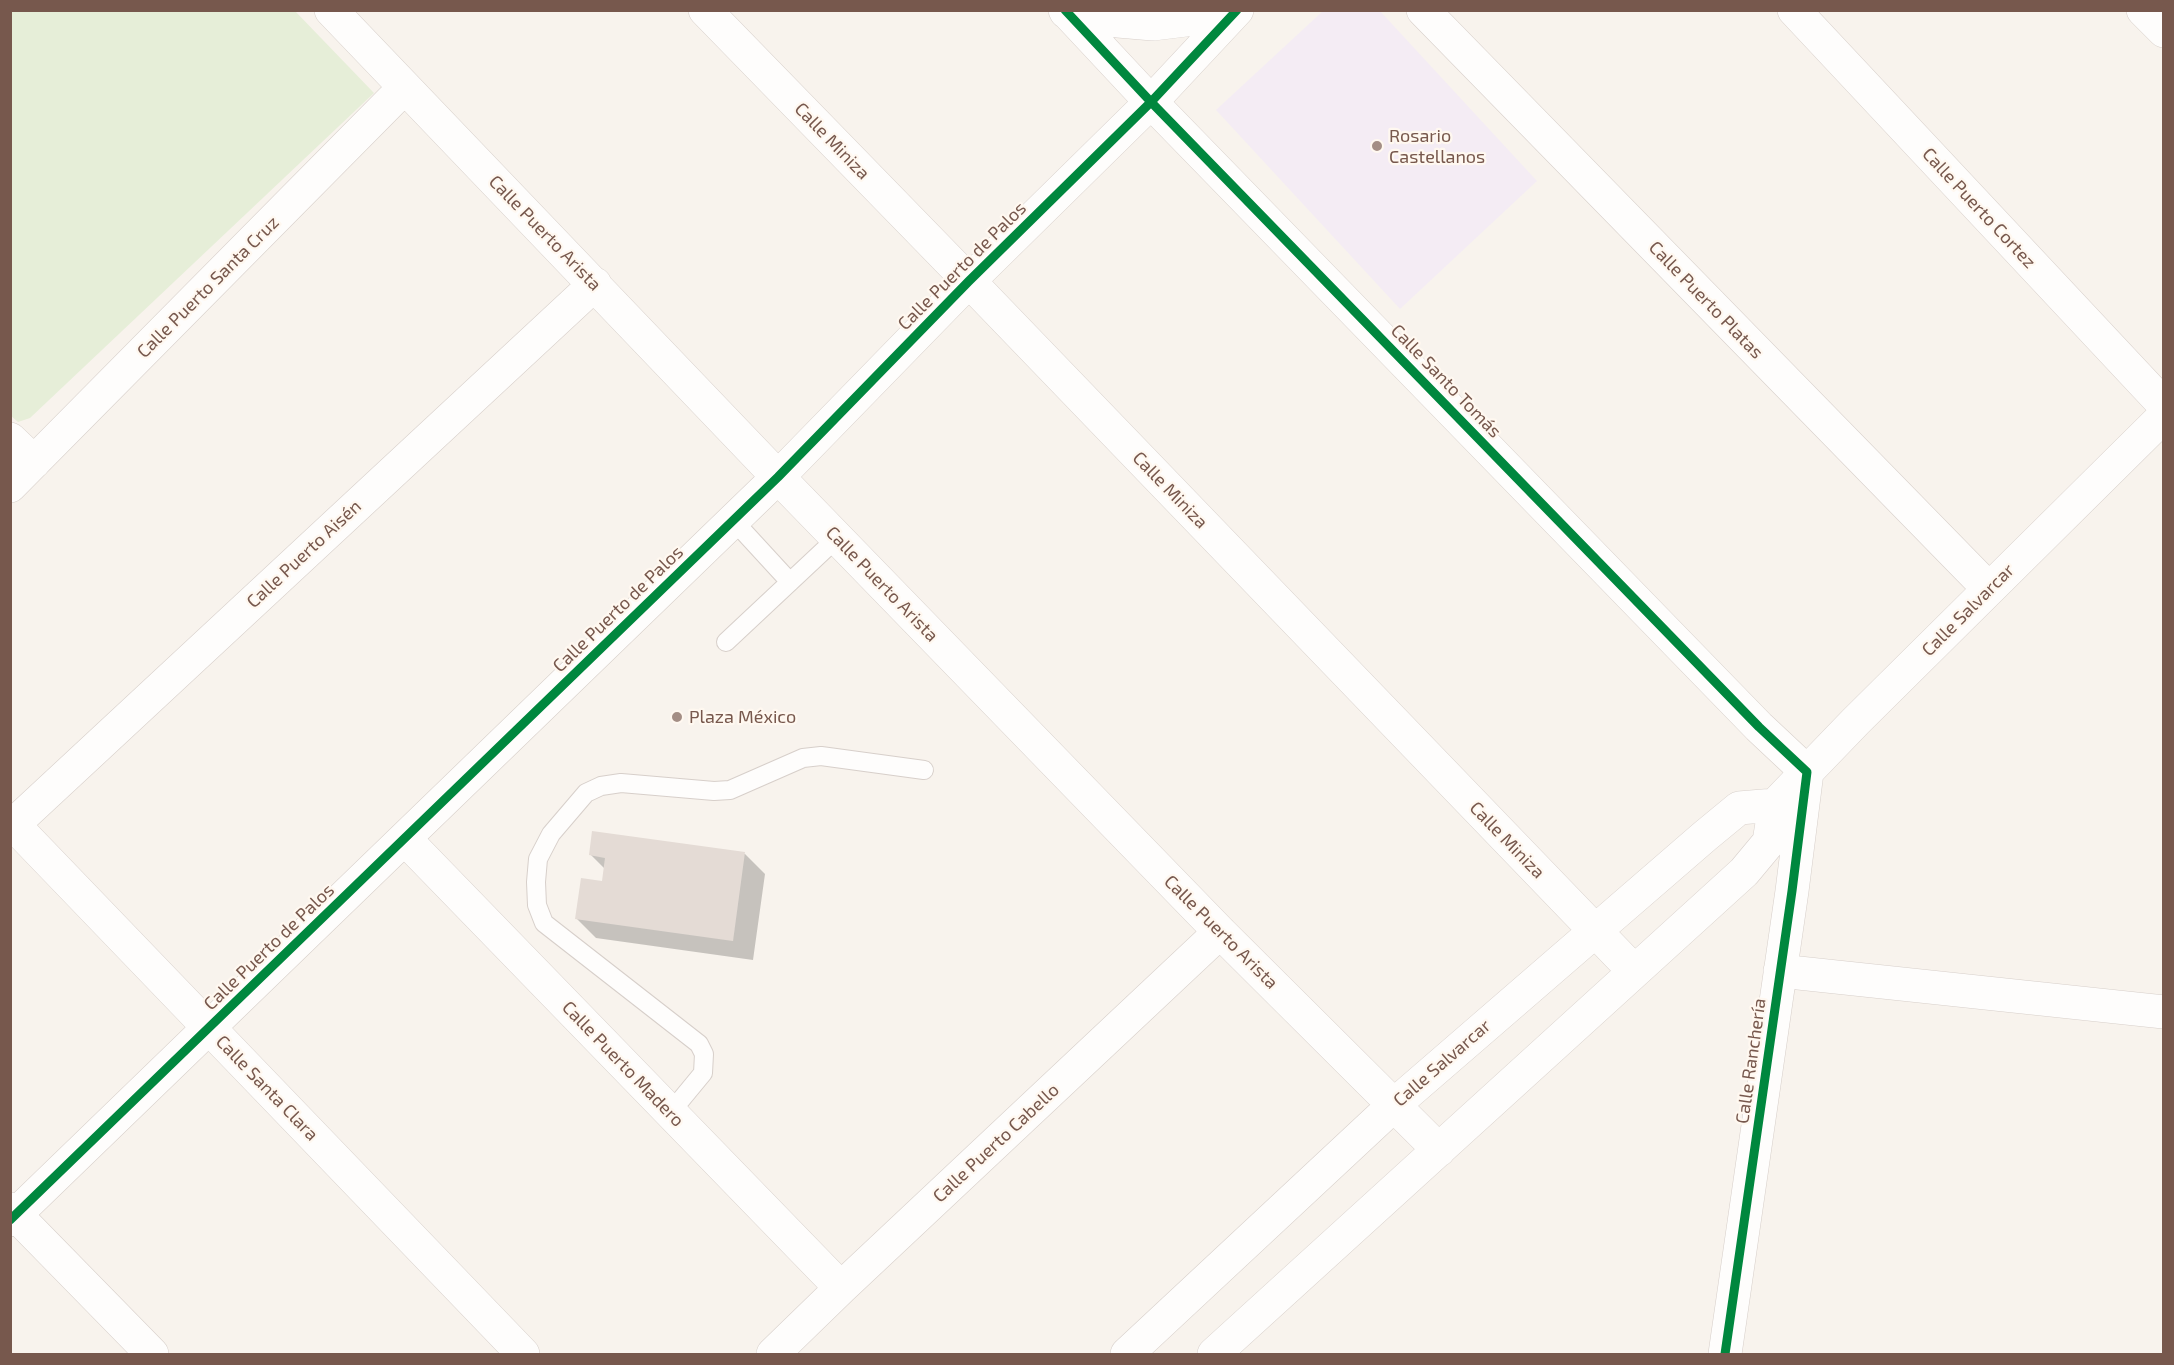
<!DOCTYPE html>
<meta charset="utf-8">
<style>
body{margin:0}
#map{position:relative;width:2174px;height:1365px;overflow:hidden;background:#f8f3ed;font-family:"Exo 2",sans-serif}
canvas{display:block}
.frame{position:absolute;inset:0;border:12px solid #77584d;pointer-events:none}
</style>
<div id="map">
<canvas width="2174" height="1365"></canvas>
<div class="frame"></div>
</div>
<script>
const ctx = document.querySelector('canvas').getContext('2d');
ctx.lineJoin = 'round';
function fillPath(path, color) { ctx.fillStyle = color; ctx.fill(path, 'evenodd'); }
const toPath = rows => new Path2D(rows.map(r => 'M' + r).join(''));
function stroke(path, color, width, dash) { ctx.strokeStyle = color; ctx.lineWidth = width; ctx.lineCap = dash ? 'butt' : 'round'; ctx.setLineDash(dash || []); ctx.stroke(path); }
function drawText(font, color, halo, rows, align = 'center') {
  ctx.font = font + ' "Exo 2",sans-serif'; ctx.lineWidth = 4.5; ctx.setLineDash([]); ctx.textBaseline = 'middle'; ctx.strokeStyle = halo; ctx.fillStyle = color; for (const [text, x, y, turn = 0] of rows) {
    ctx.save(); ctx.translate(x, y); ctx.rotate((+turn || 0) * Math.PI / 180); ctx.textAlign = isNaN(turn) ? turn : align; if (halo) ctx.strokeText(text, 0, 0); ctx.fillText(text, 0, 0); ctx.restore();
  }
}
fillPath(toPath([
 [1324,10,1380,11,1537,181,1400,309,1216,110]
]), '#f4ecf4');
fillPath(toPath([
 [11,10,295,11,374,93,30,418,18,422,10,415]
]), '#e6eed8');
fillPath(toPath([
 [745,854,765,874,753,960,596,938,576,918,603,883,605,869,591,855]
]), '#0003');
fillPath(toPath([
 [592,831,745,852,733,941,575,919,581,878,602,881,605,858,589,855]
]), '#e4dbd5');
const service = toPath([
 [733,520,790,582],
 [726,642,837,538],
 [670,1113,703,1073,704,1054,699,1044,544,923,537,905,536,882,538,859,551,834,586,793,601,786,621,783,714,791,730,790,803,758,821,756,924,770]
]);
const minor = toPath([
 [331,10,778,477,1220,932,1439,1150],
 [705,10,969,281,1634,971],
 [1423,10,1989,589],
 [1794,10,2164,405],
 [2143,10,2164,31],
 [1151,102,1759,727,1807,772,1792,891,1725,1354],
 [10,439,34,462],
 [10,486,404,88],
 [10,821,523,1354],
 [14,824,595,284],
 [405,839,841,1288],
 [1780,971,2164,1012],
 [10,1209,152,1354],
 [773,1354,841,1288,1220,932],
 [1127,1354,1394,1105,1705,836,1739,808,1775,805],
 [1214,1354,1744,872,1769,842,1775,805,1856,721,2164,416]
]);
const tertiary = toPath([
 [1065,10,1151,102],
 [1066,12,1095,19,1153,24,1210,17,1234,10],
 [10,1220,778,477,969,281,1151,102,1237,10]
]);
stroke(service, '#d7cfca', 20);
stroke(minor, '#d7cfca', 34);
stroke(tertiary, '#d7cfca', 34);
stroke(service, '#fefdfc', 18);
stroke(minor, '#fefdfc', 33);
stroke(tertiary, '#fefdfc', 33);
stroke(toPath([
 [1065,10,1151,102,1759,727,1807,772,1792,891,1725,1354],
 [10,1220,778,477,969,281,1151,102,1237,10]
]), '#00873e', 9);
for (const [x, y, r, color] of [
 [1377,146,6,"#a48e85"],
 [677,717,6,"#a48e85"]
]) { const dot = new Path2D(); dot.arc(x, y, r, 0, 2 * Math.PI); ctx.fillStyle = color; ctx.fill(dot); stroke(dot, '#fff8f0', 2); }
drawText('18px', '#77584d', '#fff8f0', [
 ["Rosario",1389,136],
 ["Castellanos",1389,157],
 ["Plaza México",689,717]
], 'left');
drawText('18px', '#77584d', '#fff8f0', [
 ["Calle Miniza",832,141,46],
 ["Calle Puerto Cortez",1979,208,47],
 ["Calle Puerto Arista",545,233,46],
 ["Calle Puerto de Palos",962,266,-45],
 ["Calle Puerto Santa Cruz",208,287,-45],
 ["Calle Puerto Platas",1706,300,46],
 ["Calle Santo Tomás",1446,381,46],
 ["Calle Miniza",1170,490,46],
 ["Calle Puerto Aisén",304,554,-43],
 ["Calle Puerto Arista",882,584,46],
 ["Calle Puerto de Palos",618,609,-44],
 ["Calle Salvarcar",1968,610,-45],
 ["Calle Miniza",1507,840,46],
 ["Calle Puerto Arista",1221,932,45],
 ["Calle Puerto de Palos",269,947,-44],
 ["Calle Ranchería",1751,1061,-82],
 ["Calle Salvarcar",1442,1063,-41],
 ["Calle Puerto Madero",623,1064,46],
 ["Calle Santa Clara",267,1088,46],
 ["Calle Puerto Cabello",996,1143,-43]
]);
</script>
